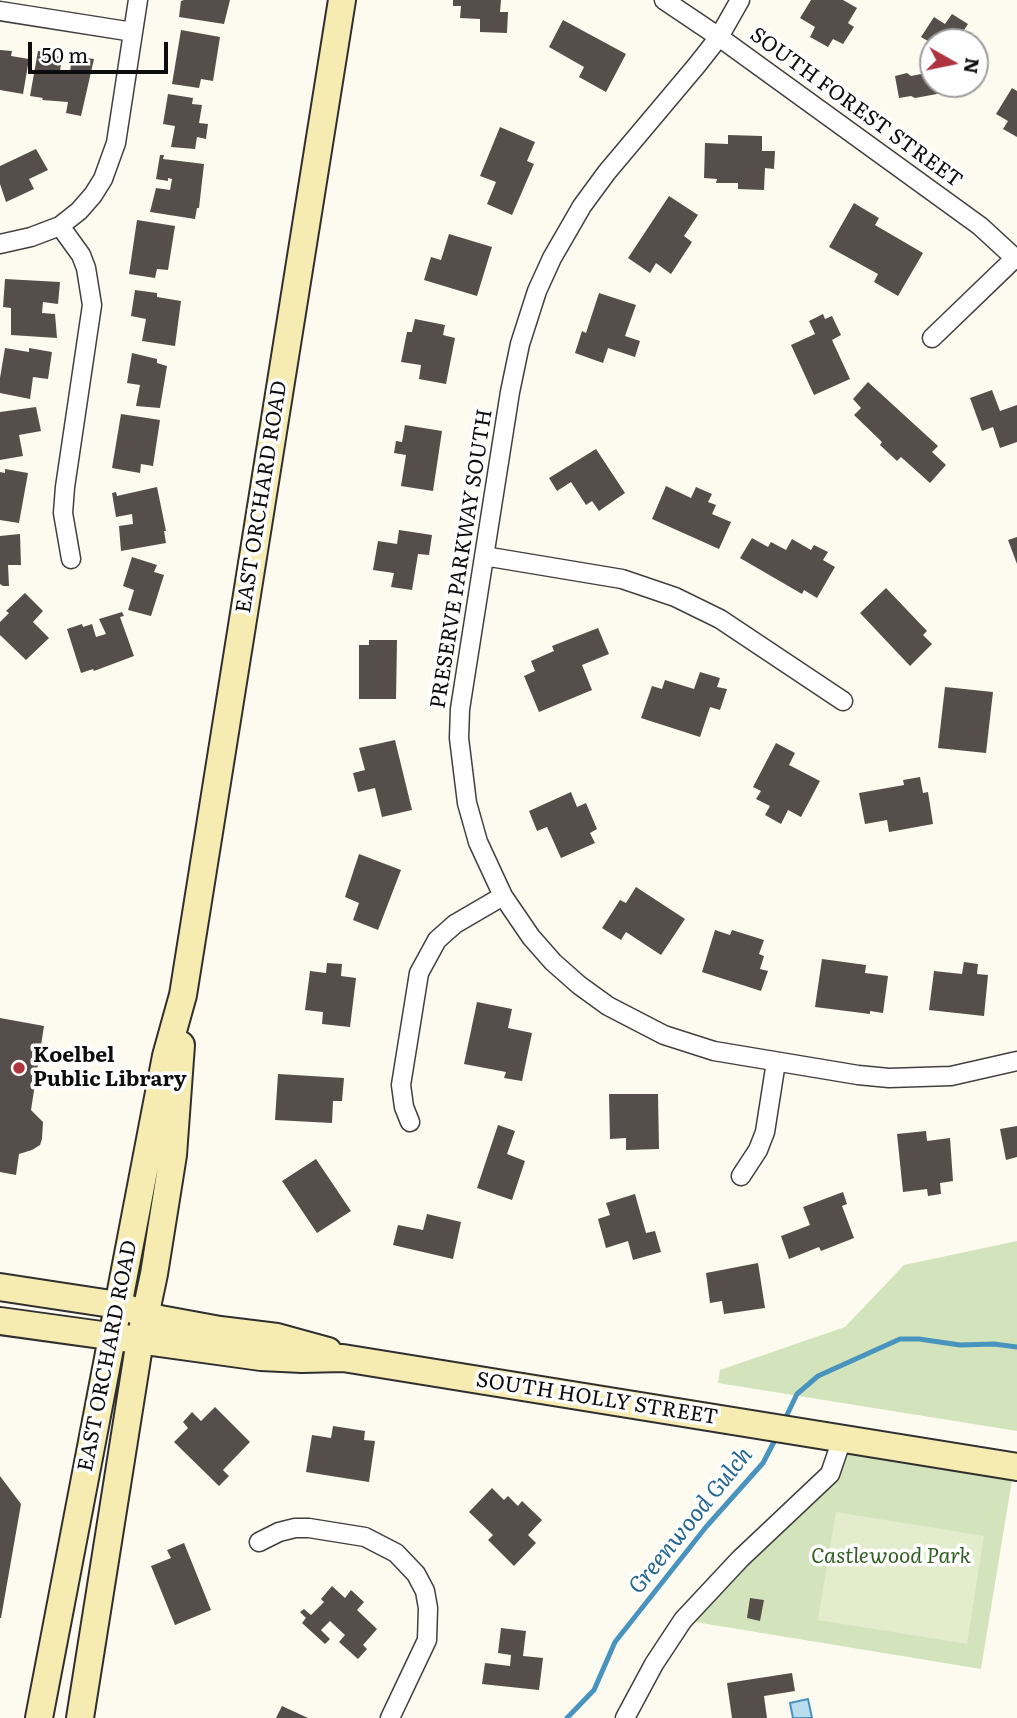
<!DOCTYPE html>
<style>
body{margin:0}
#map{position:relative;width:1017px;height:1718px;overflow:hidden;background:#fdfaef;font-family:Literata,serif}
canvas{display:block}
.north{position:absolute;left:919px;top:28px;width:70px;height:70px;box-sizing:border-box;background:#fff;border:2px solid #9e9e9e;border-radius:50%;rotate:99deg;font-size:19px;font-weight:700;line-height:28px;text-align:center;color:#0d0d0d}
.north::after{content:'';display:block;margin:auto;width:24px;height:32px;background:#ae3540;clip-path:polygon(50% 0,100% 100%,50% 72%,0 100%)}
.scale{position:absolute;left:28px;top:42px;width:140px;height:32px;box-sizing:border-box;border:4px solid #0d0d0d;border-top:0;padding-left:9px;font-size:21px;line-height:24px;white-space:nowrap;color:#0d0d0d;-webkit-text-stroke:5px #fff;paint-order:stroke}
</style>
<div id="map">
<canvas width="1017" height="1718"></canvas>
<div class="north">N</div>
<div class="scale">50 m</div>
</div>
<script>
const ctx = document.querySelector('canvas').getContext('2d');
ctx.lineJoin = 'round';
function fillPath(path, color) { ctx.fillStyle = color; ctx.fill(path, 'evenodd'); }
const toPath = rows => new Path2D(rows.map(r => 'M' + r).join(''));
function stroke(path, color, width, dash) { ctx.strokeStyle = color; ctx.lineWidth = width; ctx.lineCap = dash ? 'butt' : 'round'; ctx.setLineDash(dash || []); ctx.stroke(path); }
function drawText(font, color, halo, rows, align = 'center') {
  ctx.font = font + ' Literata,serif'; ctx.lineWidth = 7; ctx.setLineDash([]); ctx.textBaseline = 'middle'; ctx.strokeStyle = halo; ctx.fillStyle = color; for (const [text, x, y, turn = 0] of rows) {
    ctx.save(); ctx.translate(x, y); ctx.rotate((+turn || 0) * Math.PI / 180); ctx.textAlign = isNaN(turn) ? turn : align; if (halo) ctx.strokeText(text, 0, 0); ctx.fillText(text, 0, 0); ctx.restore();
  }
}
fillPath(toPath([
 [1017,1241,1017,1431,718,1383,720,1370,845,1327,904,1265],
 [839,1450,1012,1480,981,1669,683,1620,821,1484]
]), '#d3e4bc');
fillPath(toPath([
 [836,1512,984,1536,967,1644,818,1620]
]), '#e3eccd');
const water = toPath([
 [808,1699,812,1718,793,1718,790,1703,808,1699]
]);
fillPath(water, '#b9ddef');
stroke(water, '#4994be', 2);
stroke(toPath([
 [784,1421,797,1394,818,1376,900,1339,919,1339,960,1345,994,1344,1017,1347],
 [567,1718,594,1690,615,1642,706,1527,763,1463,777,1436]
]), '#4994be', 5);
fillPath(toPath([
 [184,0,230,0,224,24,179,17,181,1],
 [453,0,501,0,500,12,508,12,507,33,480,32,480,19,460,18,461,6,453,6],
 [811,0,843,0,857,8,848,23,854,27,843,44,833,39,828,47,810,37,815,27,800,18],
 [952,14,968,24,960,36,970,42,933,42,933,44,921,37,934,17,945,24],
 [563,20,626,54,606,92,579,77,584,67,549,47],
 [181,30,220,37,213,81,201,79,199,88,172,84],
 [975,45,984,51,975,65],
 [0,50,12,51,11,56,29,59,23,94,0,90],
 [38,51,45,52,45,54,62,57,60,71,70,72,72,56,94,59,81,116,66,113,68,102,42,100,43,98,30,96],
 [907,73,911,76,926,73,933,77,933,84,963,84,959,90,915,98,911,96,899,98,895,76],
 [1012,88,1017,91,1017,137,1003,129,1008,121,996,114],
 [168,94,193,98,192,104,202,105,199,123,208,124,206,139,197,137,195,149,171,147,175,126,163,124],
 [500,127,535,142,527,161,534,164,512,215,487,204,496,182,480,176],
 [728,135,762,136,762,151,775,151,774,169,765,168,764,190,738,189,738,183,716,183,717,179,704,178,705,143,728,144],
 [36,149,48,170,29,179,34,189,6,202,0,184,0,166],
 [160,155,164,155,163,159,204,164,199,208,197,208,195,219,150,212,156,188,170,190,172,179,168,178,168,181,156,179],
 [669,196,698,215,684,236,692,242,671,274,656,263,650,273,628,258],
 [854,203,879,218,875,225,923,253,898,296,874,282,878,274,829,247],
 [137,220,175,226,168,270,157,269,155,278,129,274],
 [449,234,492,247,477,296,424,280,431,257,441,260],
 [5,279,60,282,58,304,43,302,42,313,55,314,57,338,11,335,11,308,3,307],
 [135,290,157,293,157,297,181,301,175,346,142,341,146,319,131,316],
 [599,293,636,305,625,336,640,341,635,357,608,348,603,363,575,353,582,331,586,333],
 [823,314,825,319,832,316,841,335,832,340,850,379,814,395,791,345,815,334,809,321],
 [415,319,445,325,443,335,455,338,446,384,419,379,421,365,401,362,407,332,412,332],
 [5,348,29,352,29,348,52,352,48,379,33,377,30,399,0,393,0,378],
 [132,353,157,359,157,363,167,366,160,408,136,406,140,385,127,383],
 [868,382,938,446,932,452,946,465,930,483,901,457,897,461,880,445,882,442,854,415,861,408,853,399],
 [992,390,1000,411,1017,405,1017,442,1000,448,993,427,982,431,970,398],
 [36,407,41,431,19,435,23,456,0,460,0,412],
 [121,414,160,420,153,466,141,464,140,473,112,468],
 [405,425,442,431,433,491,401,486,406,455,394,453,396,441,402,442],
 [596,449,625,493,599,511,592,501,586,505,571,482,557,491,549,478],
 [5,469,28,473,19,523,0,520,0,472,5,473],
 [666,486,691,498,696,487,712,494,708,502,716,505,712,514,731,522,719,549,652,519],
 [157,487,166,531,164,531,166,543,121,551,119,526,133,524,132,514,116,517,112,493,116,492,117,496],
 [399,530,432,535,429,555,418,554,412,590,391,587,394,573,373,570,378,541,397,544],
 [20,534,21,565,8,565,9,586,3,586,0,584,0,536],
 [1017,537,1017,564,1008,540],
 [752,538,768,547,771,542,786,550,792,539,811,550,814,545,828,552,823,560,835,567,817,598,804,590,802,594,740,558],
 [132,557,157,565,154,572,164,575,151,616,128,610,134,590,123,586],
 [886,588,927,631,923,635,932,644,910,666,860,613],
 [25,593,43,611,33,622,49,638,26,660,0,635,0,622,9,613,6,611],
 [122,612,124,616,120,617,134,656,94,671,93,669,81,673,67,629,82,624,83,627,92,624,96,637,106,634,99,619],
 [598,628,609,654,582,665,592,690,539,712,524,676,535,671,531,661,554,651,552,646],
 [369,640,397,640,396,699,359,699,359,645,369,645],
 [700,672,720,678,717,687,727,689,720,710,710,707,700,737,641,718,652,686,662,689,665,680,694,689],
 [945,687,993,692,986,753,938,748],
 [395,740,412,810,382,817,375,788,358,792,353,773,365,770,359,748],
 [776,743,795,753,789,765,820,781,801,817,788,810,781,824,765,815,770,806,756,799,761,791,753,787],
 [920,777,923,793,928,792,933,824,889,832,887,820,865,824,859,793,904,785,903,780],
 [571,792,577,807,586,803,597,829,590,833,595,843,561,858,547,827,537,831,529,811],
 [359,854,401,870,378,930,353,920,359,903,345,897],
 [636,887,685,919,661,955,626,932,621,940,602,928,620,900,626,903],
 [715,930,730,935,732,930,764,940,759,954,764,956,760,969,768,971,761,991,702,972],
 [822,959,866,965,865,973,888,976,883,1013,870,1011,870,1014,815,1007],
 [964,962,978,964,977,974,988,975,984,1016,929,1010,934,971,962,974],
 [327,963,342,964,341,976,356,978,350,1027,322,1024,323,1012,305,1010,310,971,326,973],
 [477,1002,512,1009,508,1028,532,1033,522,1081,504,1078,506,1072,464,1064],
 [0,1018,44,1026,31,1110,43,1122,42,1139,40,1145,32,1150,19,1154,16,1175,0,1172],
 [278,1074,344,1078,342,1101,333,1101,332,1123,275,1120],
 [609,1094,658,1094,659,1149,626,1150,626,1138,610,1139],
 [498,1125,515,1131,507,1154,525,1161,512,1200,477,1188],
 [1017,1126,1017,1157,1006,1160,1000,1129],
 [926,1131,927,1141,950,1138,953,1181,940,1183,941,1194,928,1196,927,1189,903,1192,897,1134],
 [316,1159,351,1211,317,1233,282,1181],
 [843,1192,847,1204,842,1206,854,1238,821,1251,819,1247,789,1259,781,1236,810,1225,803,1207],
 [635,1194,646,1233,655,1231,661,1252,633,1260,628,1241,606,1248,598,1219,610,1215,606,1203],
 [427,1214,461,1222,453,1259,393,1245,398,1225,423,1230],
 [758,1263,765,1308,724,1314,722,1301,710,1303,706,1273],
 [215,1407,250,1442,223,1470,229,1476,219,1486,174,1442,188,1428,183,1422,192,1412,201,1421],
 [333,1426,365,1431,364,1440,375,1441,369,1482,306,1472,312,1435,331,1438],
 [0,1476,21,1504,1,1618,0,1618],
 [492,1488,504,1500,508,1496,518,1506,522,1501,542,1520,528,1535,536,1543,514,1566,488,1540,493,1535,469,1512],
 [184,1543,211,1610,175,1625,151,1566,171,1558,167,1550],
 [332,1586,345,1598,351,1590,364,1602,357,1610,377,1629,363,1645,367,1649,358,1659,339,1642,345,1635,330,1621,321,1630,330,1639,325,1644,302,1623,306,1618,300,1612,304,1609,311,1615,324,1602,321,1599],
 [750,1598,764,1600,760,1621,747,1618],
 [501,1628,526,1631,523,1656,543,1658,539,1690,482,1684,485,1663,510,1666,511,1655,498,1653],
 [792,1673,795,1691,764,1696,767,1718,732,1718,727,1683],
 [282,1706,308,1718,276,1718]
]), '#554e4b');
const street = toPath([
 [664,0,719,37,980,226,1017,260],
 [740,0,719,37,697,65,607,172,582,206,552,258,537,291,520,344,510,392,460,709,459,738,467,803,478,842,503,896,531,937,553,962,579,985,608,1006,664,1035,714,1051,858,1075,889,1078,951,1076,1017,1061],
 [0,11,133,32],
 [60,226,81,255,86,268,92,305,65,487,63,513,71,559],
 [0,244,31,237,60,226,79,211,93,195,103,179,116,143,138,0],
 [932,338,1015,258],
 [484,556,622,579,675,597,720,619,843,701],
 [410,1122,404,1107,401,1085,419,973,437,940,455,924,503,896],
 [741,1176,758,1150,765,1132,776,1062],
 [259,1542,279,1532,295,1528,309,1528,365,1537,396,1553,416,1574,425,1591,428,1608,427,1640,390,1718],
 [625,1718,654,1664,683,1620,740,1559,830,1474,842,1439]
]);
const secondary = toPath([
 [0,1287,118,1305,160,1319,220,1330,277,1337,328,1351],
 [0,1321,261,1357,302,1359,343,1358,1017,1467],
 [39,1718,166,1056,183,995,342,0],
 [80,1718,140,1340,154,1274,173,1155,181,1045]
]);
stroke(street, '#404040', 21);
stroke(secondary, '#2f2f2f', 30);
stroke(street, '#fff', 18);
stroke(secondary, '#f6ebb1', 26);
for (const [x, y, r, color] of [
 [19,1068,7,"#ae3540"]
]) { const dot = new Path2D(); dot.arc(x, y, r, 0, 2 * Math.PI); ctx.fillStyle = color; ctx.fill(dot); stroke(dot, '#fff', 2.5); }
drawText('21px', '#0d0d0d', '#fff', [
 ["SOUTH FOREST STREET",856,108,36],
 ["EAST ORCHARD ROAD",262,497,-81],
 ["PRESERVE PARKWAY SOUTH",462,559,-81],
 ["EAST ORCHARD ROAD",108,1356,-79],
 ["SOUTH HOLLY STREET",597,1399,9]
]);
drawText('bold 21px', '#0d0d0d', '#fff', [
 ["Koelbel",33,1056],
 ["Public Library",33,1080]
], 'left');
drawText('italic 21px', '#335e25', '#fff', [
 ["Castlewood Park",891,1557]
]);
drawText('italic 23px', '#256691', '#fff', [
 ["Greenwood Gulch",691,1521,-51]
]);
</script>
